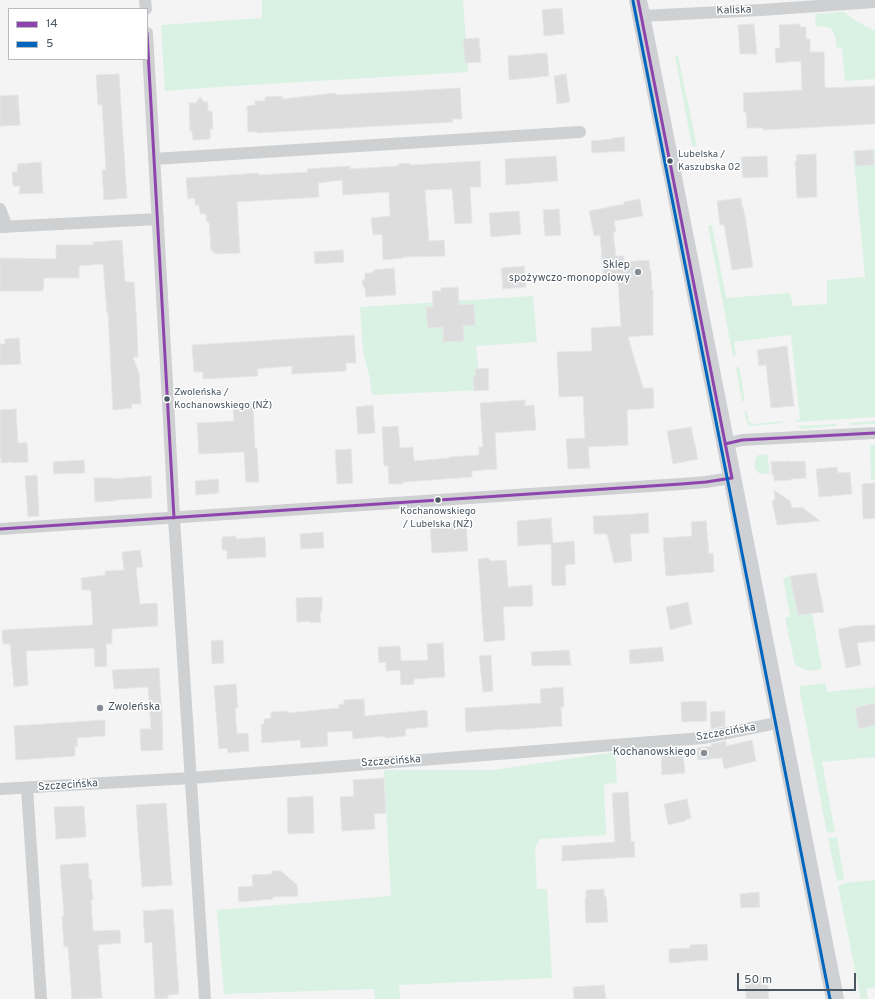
<!DOCTYPE html>
<meta charset="utf-8">
<style>
body{margin:0}
#map{position:relative;width:875px;height:999px;overflow:hidden;background:#f4f4f4;font-family:Overpass,sans-serif}
canvas{display:block}
.legend{position:absolute;left:8px;top:8px;width:140px;height:52px;box-sizing:border-box;background:#fff;border:1px solid #b7bbc0;margin:0;padding:5px 7px;list-style:none;font-size:12px;color:#4a5661}
.legend li{display:flex;align-items:center;gap:8px;height:20px}
.legend b{width:20px;border:1px solid #b7bbc0}
.scale{position:absolute;left:737px;top:973px;width:119px;height:18px;box-sizing:border-box;border:2px solid #4a5661;border-top:0;padding-left:5px;font-size:12px;line-height:14px;white-space:nowrap;color:#4a5661;-webkit-text-stroke:3px #fff;paint-order:stroke}
</style>
<div id="map">
<canvas width="875" height="999"></canvas>
<ul class="legend">
<li><b style="height:5px;background:#8e44ad"></b>14</li>
<li><b style="height:5px;background:#0065bd"></b>5</li>
</ul>
<div class="scale">50 m</div>
</div>
<script>
const ctx = document.querySelector('canvas').getContext('2d');
ctx.lineJoin = 'round';
function fillPath(path, color) { ctx.fillStyle = color; ctx.fill(path, 'evenodd'); }
const toPath = rows => new Path2D(rows.map(r => 'M' + r).join(''));
function stroke(path, color, width, dash) { ctx.strokeStyle = color; ctx.lineWidth = width; ctx.lineCap = dash ? 'butt' : 'round'; ctx.setLineDash(dash || []); ctx.stroke(path); }
function drawText(font, color, halo, rows, align = 'center') {
  ctx.font = font + ' Overpass,sans-serif'; ctx.lineWidth = 3; ctx.setLineDash([]); ctx.textBaseline = 'middle'; ctx.strokeStyle = halo; ctx.fillStyle = color; for (const [text, x, y, turn = 0] of rows) {
    ctx.save(); ctx.translate(x, y); ctx.rotate((+turn || 0) * Math.PI / 180); ctx.textAlign = isNaN(turn) ? turn : align; if (halo) ctx.strokeText(text, 0, 0); ctx.fillText(text, 0, 0); ctx.restore();
  }
}
fillPath(toPath([
 [262,0,463,0,468,72,233,86,165,91,161,25,262,18],
 [839,12,844,12,856,21,873,30,875,30,875,79,845,81,842,48,836,47,836,39,832,29,827,27,816,26,815,14],
 [678,56,685,89,697,147,692,146,675,57],
 [875,149,875,417,796,422,795,420,800,419,791,335,734,342,736,355,733,356,708,226,712,225,726,298,790,293,793,306,827,304,827,280,865,277,853,151],
 [533,296,537,342,476,346,481,390,372,395,370,379,363,351,360,307],
 [739,366,745,402,742,401,736,368],
 [747,411,749,422,754,424,783,421,783,423,750,426,748,424,744,412],
 [875,421,875,424,851,425,849,423],
 [838,424,836,426,801,429,798,426],
 [870,445,875,445,875,479,871,480],
 [767,454,770,473,760,474,755,469,755,459,758,455],
 [790,576,812,613,822,669,808,671,795,665,785,618,790,616,783,578],
 [825,683,827,692,875,687,875,757,822,762,835,832,827,833,799,687,802,686],
 [615,752,617,783,604,784,606,835,540,839,535,848,537,889,547,889,552,978,399,985,400,999,375,999,374,989,224,994,217,910,391,896,384,770,493,770],
 [837,837,844,879,837,881,828,838],
 [875,880,875,987,866,989,868,999,861,999,838,886,845,883]
]), '#d9f2e3');
const building = toPath([
 [562,8,564,34,544,36,542,10,562,8],
 [754,24,757,54,740,54,738,25,754,24],
 [800,24,800,27,806,27,806,39,810,39,810,52,824,52,825,88,875,86,875,124,763,130,763,128,747,128,746,112,744,112,743,93,802,90,801,61,776,63,775,48,780,48,779,25,800,24],
 [479,38,481,62,465,63,463,39,479,38],
 [547,53,549,76,509,80,508,56,547,53],
 [119,74,127,198,104,200,102,170,106,170,104,137,102,105,98,105,96,75,119,74],
 [566,74,570,102,557,104,554,76,566,74],
 [460,88,462,119,452,119,453,122,258,133,258,132,248,132,247,106,255,105,255,101,265,101,265,97,282,96,282,99,335,93,336,95,460,88],
 [18,95,20,125,0,126,0,96,18,95],
 [200,97,204,102,208,102,208,111,212,111,213,129,210,129,210,139,193,140,192,131,190,131,189,103,196,103,200,97],
 [624,137,625,151,592,153,591,141,612,139,612,138,624,137],
 [873,150,874,165,856,166,855,151,873,150],
 [816,154,817,197,797,198,795,161,797,161,796,155,816,154],
 [556,156,558,181,506,185,505,159,556,156],
 [767,156,768,177,743,178,741,157,767,156],
 [480,161,481,187,470,187,472,223,455,224,452,189,425,190,429,241,444,240,445,256,403,257,403,258,383,260,382,234,373,235,371,218,390,216,389,192,343,195,342,180,318,183,319,197,237,202,240,253,216,254,211,250,209,222,207,222,206,214,200,214,199,205,195,205,195,198,188,199,186,178,259,173,259,175,308,172,307,169,350,166,350,169,398,166,398,164,410,163,410,165,480,161],
 [41,162,43,193,19,194,20,186,13,186,12,172,17,172,18,164,41,162],
 [741,198,742,207,743,207,745,216,753,267,732,270,724,225,720,225,717,201,741,198],
 [640,199,643,216,614,221,616,232,613,232,616,256,624,256,624,262,649,260,650,270,651,270,652,290,653,290,653,335,628,337,643,388,653,388,654,408,627,410,628,445,588,447,590,468,568,469,566,439,585,438,583,396,559,397,557,352,592,351,591,328,621,326,618,283,616,283,616,281,604,282,600,235,594,236,589,211,624,204,624,202,640,199],
 [559,209,561,235,545,236,543,210,559,209],
 [519,211,521,234,491,237,489,213,519,211],
 [122,240,125,282,134,282,137,328,138,357,133,357,139,373,141,404,131,404,132,408,113,410,108,313,107,313,103,264,79,266,79,278,44,278,43,291,0,291,0,258,56,259,56,245,93,245,93,242,122,240],
 [343,250,344,262,315,264,314,252,343,250],
 [524,266,526,287,503,289,501,268,524,266],
 [394,268,396,295,366,297,365,288,363,286,362,281,365,279,365,273,372,273,374,270,394,268],
 [458,287,459,305,474,304,475,325,463,326,464,341,443,342,443,327,428,328,426,307,433,307,432,291,441,291,441,288,458,287],
 [354,335,356,363,346,363,346,371,292,374,292,366,267,368,257,369,258,376,203,379,203,372,194,372,192,345,354,335],
 [19,338,21,364,0,365,0,344,5,344,5,339,19,338],
 [787,346,794,406,771,408,766,365,759,366,757,350,787,346],
 [488,368,489,390,474,391,473,376,476,376,475,369,488,368],
 [525,400,525,406,534,405,536,430,495,433,497,469,472,471,472,477,403,482,403,484,389,484,388,466,384,466,382,427,398,426,400,448,413,447,414,461,449,458,449,457,479,455,479,447,483,447,480,403,525,400],
 [253,405,255,449,257,448,259,482,246,482,244,452,199,454,197,423,234,421,233,406,253,405],
 [373,405,375,433,358,434,356,407,373,405],
 [16,409,18,443,27,442,28,462,13,463,13,462,1,463,1,458,0,458,0,410,16,409],
 [691,427,698,459,673,464,667,431,691,427],
 [351,449,353,483,337,484,335,450,351,449],
 [84,460,85,473,54,474,53,462,84,460],
 [790,461,790,462,805,461,806,478,791,479,791,480,774,481,774,475,772,475,771,462,790,461],
 [837,467,838,473,850,472,852,494,819,497,816,469,837,467],
 [37,475,39,516,28,517,25,476,37,475],
 [151,476,152,498,115,500,115,501,95,502,94,478,112,478,112,479,151,476],
 [218,479,219,493,196,495,195,481,218,479],
 [875,483,875,518,863,519,862,484,875,483],
 [774,490,790,501,792,508,802,507,820,521,777,525,772,501,775,500,774,490],
 [648,513,649,533,630,534,632,561,614,563,607,534,594,534,593,516,621,515,648,513],
 [551,518,553,543,574,541,575,564,565,565,566,585,552,586,551,544,518,546,517,521,551,518],
 [706,521,709,554,713,553,714,572,666,576,663,538,692,536,691,522,706,521],
 [466,524,468,551,432,553,430,526,466,524],
 [323,532,324,548,301,549,300,534,323,532],
 [236,536,236,539,265,537,266,557,227,559,227,550,222,550,222,537,236,536],
 [140,550,143,567,136,568,140,604,157,603,158,626,112,629,112,644,106,644,107,666,95,667,94,648,26,651,28,685,14,687,10,644,3,644,2,630,93,625,91,590,82,590,81,578,105,575,105,571,124,570,122,552,140,550],
 [488,558,491,561,506,560,508,587,532,585,533,606,503,607,505,640,484,642,478,559,488,558],
 [816,573,824,612,798,615,790,576,816,573],
 [322,597,322,612,320,612,321,622,310,623,310,621,297,622,296,598,322,597],
 [688,602,692,624,670,630,666,607,688,602],
 [875,625,875,641,857,643,861,665,846,668,838,629,854,626,875,625],
 [223,640,224,663,212,664,211,641,223,640],
 [443,643,445,677,414,679,414,684,401,685,400,670,386,671,386,662,379,663,378,647,400,646,401,661,428,660,427,644,443,643],
 [662,647,664,661,630,664,629,650,662,647],
 [569,650,571,665,532,666,531,652,569,650],
 [491,655,493,691,483,692,479,656,491,655],
 [159,668,162,712,163,750,141,751,140,729,151,729,148,687,114,689,112,670,159,668],
 [236,684,238,708,235,708,237,734,248,733,249,751,228,753,227,748,219,749,214,686,236,684],
 [563,687,564,707,561,707,562,726,506,730,506,729,466,732,465,708,541,703,540,689,563,687],
 [364,699,365,716,427,710,428,727,405,729,406,736,385,738,385,736,353,739,352,731,327,732,328,746,301,748,300,740,262,743,261,725,264,724,264,719,271,718,271,712,288,711,288,713,339,708,338,705,344,704,344,700,364,699],
 [706,701,707,721,682,722,681,702,706,701],
 [875,703,875,725,859,729,855,708,875,703],
 [725,711,725,726,711,729,710,712,725,711],
 [105,720,105,736,77,738,78,746,75,746,75,756,16,760,14,726,105,720],
 [752,740,756,761,724,769,722,758,698,760,697,748,712,746,711,744,726,741,726,746,752,740],
 [683,753,685,773,662,775,661,754,683,753],
 [384,778,386,813,374,814,375,829,342,831,340,797,354,796,353,780,384,778],
 [628,792,631,842,634,841,635,857,562,861,562,846,615,842,612,793,628,792],
 [313,796,314,833,288,834,287,798,313,796],
 [687,799,691,818,685,820,685,821,668,825,664,804,687,799],
 [166,803,172,885,142,887,136,805,166,803],
 [84,806,86,837,56,839,54,807,84,806],
 [88,863,89,879,91,879,93,900,91,900,93,931,120,930,121,943,98,945,102,998,72,999,68,947,64,947,62,916,64,916,60,865,88,863],
 [272,871,281,871,297,885,298,896,273,897,273,899,239,902,238,887,253,886,252,875,272,874,272,871],
 [604,889,604,897,606,896,608,922,586,923,585,898,586,898,586,890,604,889],
 [759,892,760,907,741,908,740,894,759,892],
 [173,909,179,994,168,995,168,998,155,999,152,942,145,943,143,911,173,909],
 [707,944,708,960,669,963,669,949,690,948,690,945,707,944],
 [767,976,769,999,746,999,745,982,750,982,750,977,767,976],
 [604,985,606,999,574,999,573,987,604,985]
]);
fillPath(building, '#ddddde');
stroke(building, '#e5e6e7', 1);
stroke(toPath([
 [145,0,146,9],
 [641,16,761,10,875,2],
 [147,33,168,401,174,518,205,999],
 [154,159,580,132],
 [0,209,7,227],
 [0,227,158,219],
 [725,444,742,440,875,433],
 [0,529,681,484,706,482,732,478],
 [27,788,41,999],
 [0,789,191,778,703,738,781,722]
]), '#ced0d2', 12);
stroke(toPath([
 [638,0,835,999]
]), '#ced0d4', 18);
stroke(toPath([
 [638,0,732,478],
 [147,33,174,518],
 [725,444,742,440,875,433],
 [0,529,681,484,706,482,732,478]
]), '#8e44ad', 3);
stroke(toPath([
 [633,1,830,999]
]), '#0065bd', 3);
for (const [x, y, r, color] of [
 [670,161,3.5,"#4a5661"],
 [638,272,4,"#868d94"],
 [167,399,3.5,"#4a5661"],
 [438,500,3.5,"#4a5661"],
 [100,708,4,"#868d94"],
 [704,753,4,"#868d94"]
]) { const dot = new Path2D(); dot.arc(x, y, r, 0, 2 * Math.PI); ctx.fillStyle = color; ctx.fill(dot); stroke(dot, '#fff', 1.5); }
drawText('10px', '#4a5661', '#fff', [
 ["Lubelska /",678,155],
 ["Kaszubska 02",678,168],
 ["Zwoleńska /",174,393],
 ["Kochanowskiego (NŻ)",174,406],
 ["Kochanowskiego",438,512,"center"],
 ["/ Lubelska (NŻ)",438,525,"center"]
], 'left');
drawText('11px', '#4a5661', '#fff', [
 ["Kaliska",734,11,-2],
 ["Szczecińska",726,733,-10],
 ["Szczecińska",391,762,-4],
 ["Szczecińska",68,786,-4]
]);
drawText('11px', '#4a5661', '#fff', [
 ["Sklep",630,266],
 ["spożywczo-monopolowy",630,279],
 ["Zwoleńska",108,708,"left"],
 ["Kochanowskiego",696,753]
], 'right');
</script>
